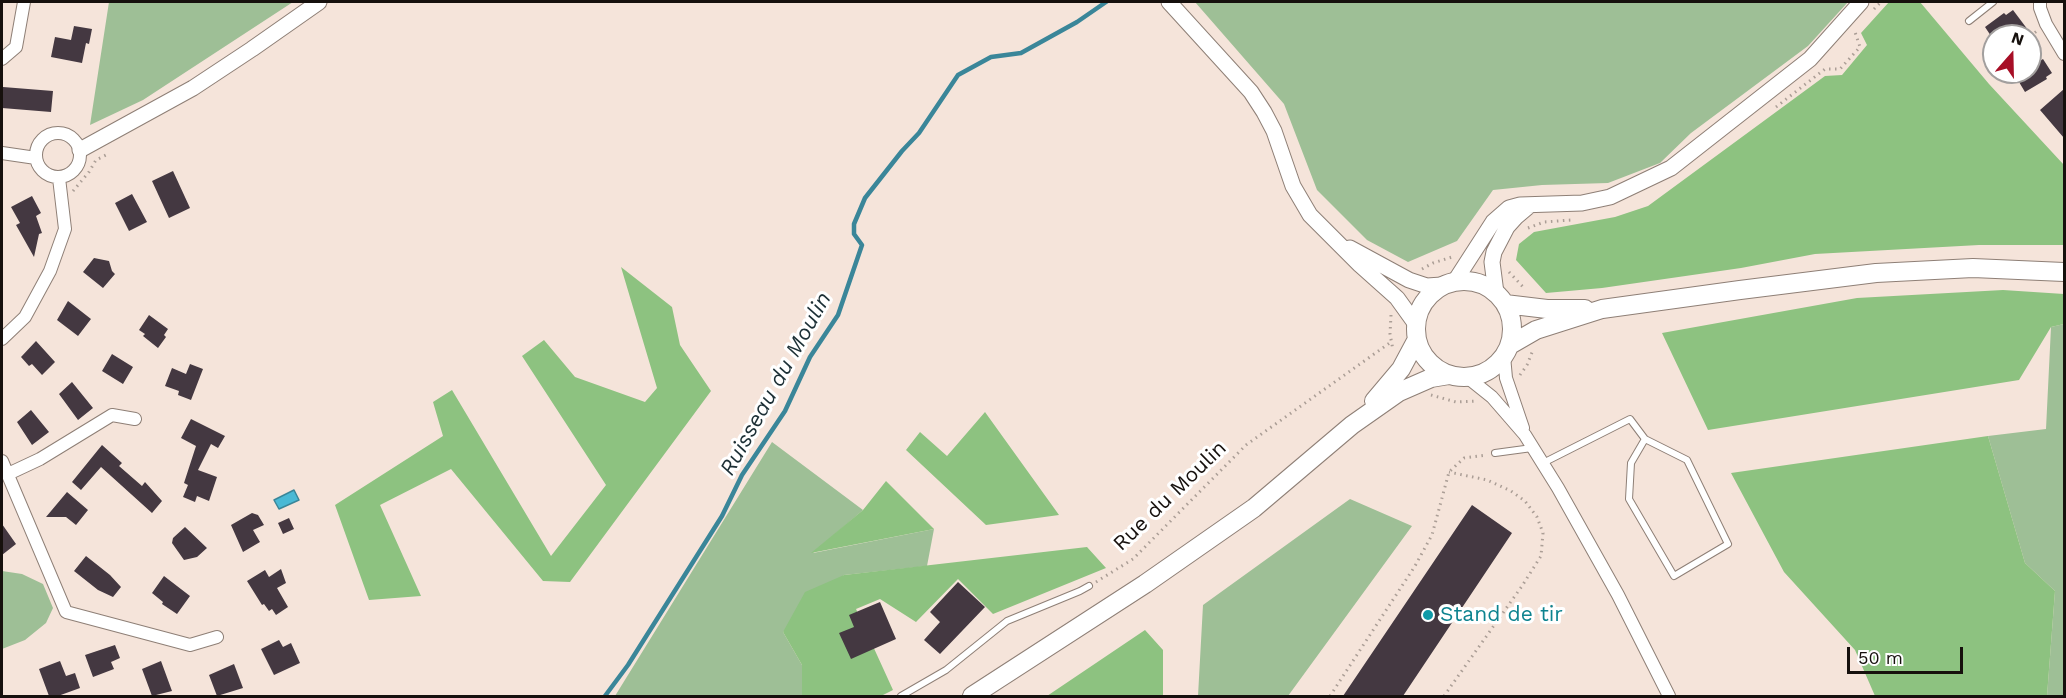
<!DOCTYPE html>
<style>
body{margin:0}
#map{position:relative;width:2066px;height:698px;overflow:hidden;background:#f5e4da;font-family:"Work Sans",sans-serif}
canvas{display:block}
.frame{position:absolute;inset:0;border:3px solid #16100d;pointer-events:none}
.north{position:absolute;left:1982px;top:24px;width:60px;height:60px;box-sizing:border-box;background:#fff;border:2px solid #a29f9e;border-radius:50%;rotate:20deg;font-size:16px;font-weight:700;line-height:24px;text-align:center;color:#16100d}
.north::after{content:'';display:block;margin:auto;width:21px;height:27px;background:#a70e26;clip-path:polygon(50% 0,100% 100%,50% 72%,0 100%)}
.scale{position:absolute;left:1847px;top:647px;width:116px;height:27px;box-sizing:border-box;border:3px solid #16100d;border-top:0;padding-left:8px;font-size:18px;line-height:21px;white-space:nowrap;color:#16100d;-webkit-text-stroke:4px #fff;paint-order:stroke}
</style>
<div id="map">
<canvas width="2066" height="698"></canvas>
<div class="frame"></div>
<div class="north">N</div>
<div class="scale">50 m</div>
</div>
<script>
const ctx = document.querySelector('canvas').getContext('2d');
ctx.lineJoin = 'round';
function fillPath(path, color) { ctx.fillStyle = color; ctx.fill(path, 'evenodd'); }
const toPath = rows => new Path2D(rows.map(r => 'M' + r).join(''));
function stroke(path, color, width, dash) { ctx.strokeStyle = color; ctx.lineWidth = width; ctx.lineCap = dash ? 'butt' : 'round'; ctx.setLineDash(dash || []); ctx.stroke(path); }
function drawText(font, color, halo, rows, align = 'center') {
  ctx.font = font + ' "Work Sans",sans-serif'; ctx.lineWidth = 6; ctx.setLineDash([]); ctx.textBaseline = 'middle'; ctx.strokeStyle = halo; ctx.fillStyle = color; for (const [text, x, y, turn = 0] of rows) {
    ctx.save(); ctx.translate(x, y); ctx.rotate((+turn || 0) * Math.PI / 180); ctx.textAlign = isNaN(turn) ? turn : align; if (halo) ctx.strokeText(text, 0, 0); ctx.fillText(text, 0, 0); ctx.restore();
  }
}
fillPath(toPath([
 [109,2,293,2,143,100,90,125],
 [1195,2,1848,2,1808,46,1691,133,1660,163,1608,183,1542,185,1493,190,1457,241,1408,262,1367,240,1317,190,1284,104],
 [2064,324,2064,696,2047,696,2055,591,2025,563,1988,436,2046,429,2051,327],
 [772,442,863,510,813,553,934,529,927,566,844,575,783,632,802,665,802,696,615,696],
 [1350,499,1412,526,1288,696,1198,696,1203,605],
 [2,571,22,574,43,584,53,608,46,623,25,640,2,649]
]), '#9ebf96');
fillPath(toPath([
 [1889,2,1920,2,1989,84,2064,165,2064,245,1979,245,1815,254,1741,268,1602,288,1546,293,1516,260,1519,244,1534,232,1615,217,1648,206,1825,76,1842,75,1867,45,1861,33],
 [621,267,672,307,680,345,711,391,570,582,543,581,451,469,380,505,421,596,369,600,335,505,443,436,433,402,452,390,551,556,606,485,522,356,544,340,575,377,645,402,657,388],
 [2003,290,2064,294,2064,324,2051,327,2019,380,1708,430,1662,333,1857,298],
 [985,412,1059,515,986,525,906,450,920,432,947,456],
 [1988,436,2025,563,2055,591,2047,696,1875,696,1855,650,1784,572,1731,473],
 [886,481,934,529,811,553,863,510],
 [1087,547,1106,568,993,614,958,579,916,622,880,599,856,609,893,690,881,696,802,696,802,665,783,632,805,592,844,575],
 [1145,630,1163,650,1163,696,1047,696]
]), '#8dc280');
const water = toPath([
 [294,490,299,500,279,509,274,500,294,490]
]);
fillPath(water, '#49b9d5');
stroke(water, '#3a8699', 1.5);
stroke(toPath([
 [605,696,628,665,722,516,742,475,785,411,810,357,838,315,862,245,854,234,854,224,865,198,902,151,919,133,958,75,991,57,1021,53,1077,22,1106,2]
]), '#3a8699', 4.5);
fillPath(toPath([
 [2013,10,2028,30,2020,36,1991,36,1985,27,2004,13,2006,15],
 [74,26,92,29,89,44,86,43,82,63,51,57,55,37,71,40],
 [2030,51,2038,62,2043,59,2052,73,2046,77,2047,79,2025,92,2013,72,2030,72],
 [3,87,53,91,51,112,2,108],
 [2064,89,2064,138,2040,110],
 [173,171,190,208,169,218,152,181],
 [132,194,147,222,129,231,115,203],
 [32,196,41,213,36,216,42,233,39,234,34,257,16,225,20,223,11,207],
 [94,258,109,261,112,271,115,274,103,288,83,272],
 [68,301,91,319,78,336,57,320],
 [149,315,168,329,164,335,166,337,158,348,143,336,145,334,139,330],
 [36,341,55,362,42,375,32,364,29,366,21,357],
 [112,354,133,367,123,384,102,371],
 [190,364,203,369,191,400,178,395,179,391,165,386,172,368,186,374],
 [72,382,93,408,78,420,59,394],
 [31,410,49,432,32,445,17,422],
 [191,419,225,436,218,448,211,444,198,470,217,477,209,501,197,496,195,502,183,497,188,485,184,483,196,446,181,438],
 [102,445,122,463,119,466,142,486,145,482,162,501,152,513,101,467,81,490,72,482],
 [67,492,88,510,76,525,66,517,46,517],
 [1472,505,1512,533,1403,696,1343,696],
 [252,513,258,515,264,525,253,530,260,542,243,552,231,525],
 [289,518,294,529,283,534,278,523],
 [2,524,16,544,2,555],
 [185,527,207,548,197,557,184,560,172,543,173,538],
 [86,556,110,575,121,587,113,597,98,590,74,571],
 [281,569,286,583,277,588,288,607,276,615,272,609,269,611,264,604,262,605,247,581,265,570,269,577],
 [164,576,190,596,177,614,162,604,163,602,152,593],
 [958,582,985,607,940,654,924,640,940,622,930,612],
 [880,602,896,639,851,659,839,633,854,627,849,615],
 [279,640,283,647,291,643,300,663,274,675,261,649],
 [115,645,120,658,111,662,114,669,93,677,85,655],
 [60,661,66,676,75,673,80,688,58,696,49,696,39,669],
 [161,661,172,691,152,696,142,669],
 [234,664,243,688,217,696,209,675]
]), '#443841');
const service = toPath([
 [1969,21,1993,2],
 [1495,453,1532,448],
 [1543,463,1630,419,1645,439,1687,460,1728,544,1674,576,1629,499,1631,463,1645,439],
 [901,696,946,670,1007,621,1080,591,1089,586]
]);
const minor = toPath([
 [2040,2,2040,8,2046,24,2064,54],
 [2,59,16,47,24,2],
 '36 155a22 22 0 1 1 44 0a22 22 0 1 1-44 0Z',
 [2,153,36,158],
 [2,339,25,317,50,271,65,229,59,178],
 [1504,356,1506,378,1523,428],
 [1467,377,1492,397,1525,435,1558,488,1618,595,1669,696],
 [2,461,66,612,190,645,217,637],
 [8,474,40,459,112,415,135,419]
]);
const tertiary = toPath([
 [1169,2,1251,92,1264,112,1274,131,1293,186,1310,215,1360,265,1397,298,1415,323],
 [80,150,193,88,252,49,319,2],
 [1350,248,1409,280,1427,286,1442,285],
 [1455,281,1493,222,1509,208,1520,205,1582,203,1610,197,1671,168,1810,59,1861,2],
 [1496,293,1492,262,1494,252,1507,227,1516,217,1529,206]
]);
const secondary = toPath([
 '1416 329a48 48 0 1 1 96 0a48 48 0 1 1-96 0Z',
 [1505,304,1547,309,1585,309],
 [1510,345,1536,330,1602,309,1740,290,1876,273,1973,268,2064,272],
 [1374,401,1401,369,1416,341],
 [972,696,1145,584,1254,508,1352,425,1399,392,1431,378,1449,375]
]);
stroke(service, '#8e7f76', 8);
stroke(minor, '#8e7f76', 14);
stroke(tertiary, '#8e7f76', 17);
stroke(secondary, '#8e7f76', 20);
stroke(toPath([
 [1874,9,1881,2],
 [2030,36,2037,31],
 [1776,107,1825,69,1840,69,1860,47,1855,32],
 [73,191,89,172,96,160,106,155],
 [1528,228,1544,222,1571,220],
 [1422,269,1433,263,1452,257],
 [1509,272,1525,289],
 [1391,315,1390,334,1393,350],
 [1520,375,1527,365,1533,350],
 [1431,395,1456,402,1477,401],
 [1096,582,1133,559,1246,445,1391,342],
 [1330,696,1415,566,1432,535,1449,472,1464,458,1487,455],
 [1444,696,1522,586,1541,556,1543,533,1537,517,1525,501,1511,491,1487,480,1449,472]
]), '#ab9e96', 3, [1.5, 4.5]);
stroke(service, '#fff', 6);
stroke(minor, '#fff', 12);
stroke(tertiary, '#fff', 15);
stroke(secondary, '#fff', 18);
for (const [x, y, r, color] of [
 [1428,615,6,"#0f9aa8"]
]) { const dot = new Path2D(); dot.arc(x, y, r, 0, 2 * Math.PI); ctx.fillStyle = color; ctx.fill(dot); stroke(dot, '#fff', 2); }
drawText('21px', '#16100d', '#fff', [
 ["Rue du Moulin",1170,496,-44]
]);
drawText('21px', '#0d838f', '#fff', [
 ["Stand de tir",1440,615]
], 'left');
drawText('italic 22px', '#1c2f35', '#fff', [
 ["Ruisseau du Moulin",776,384,-61]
]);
</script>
